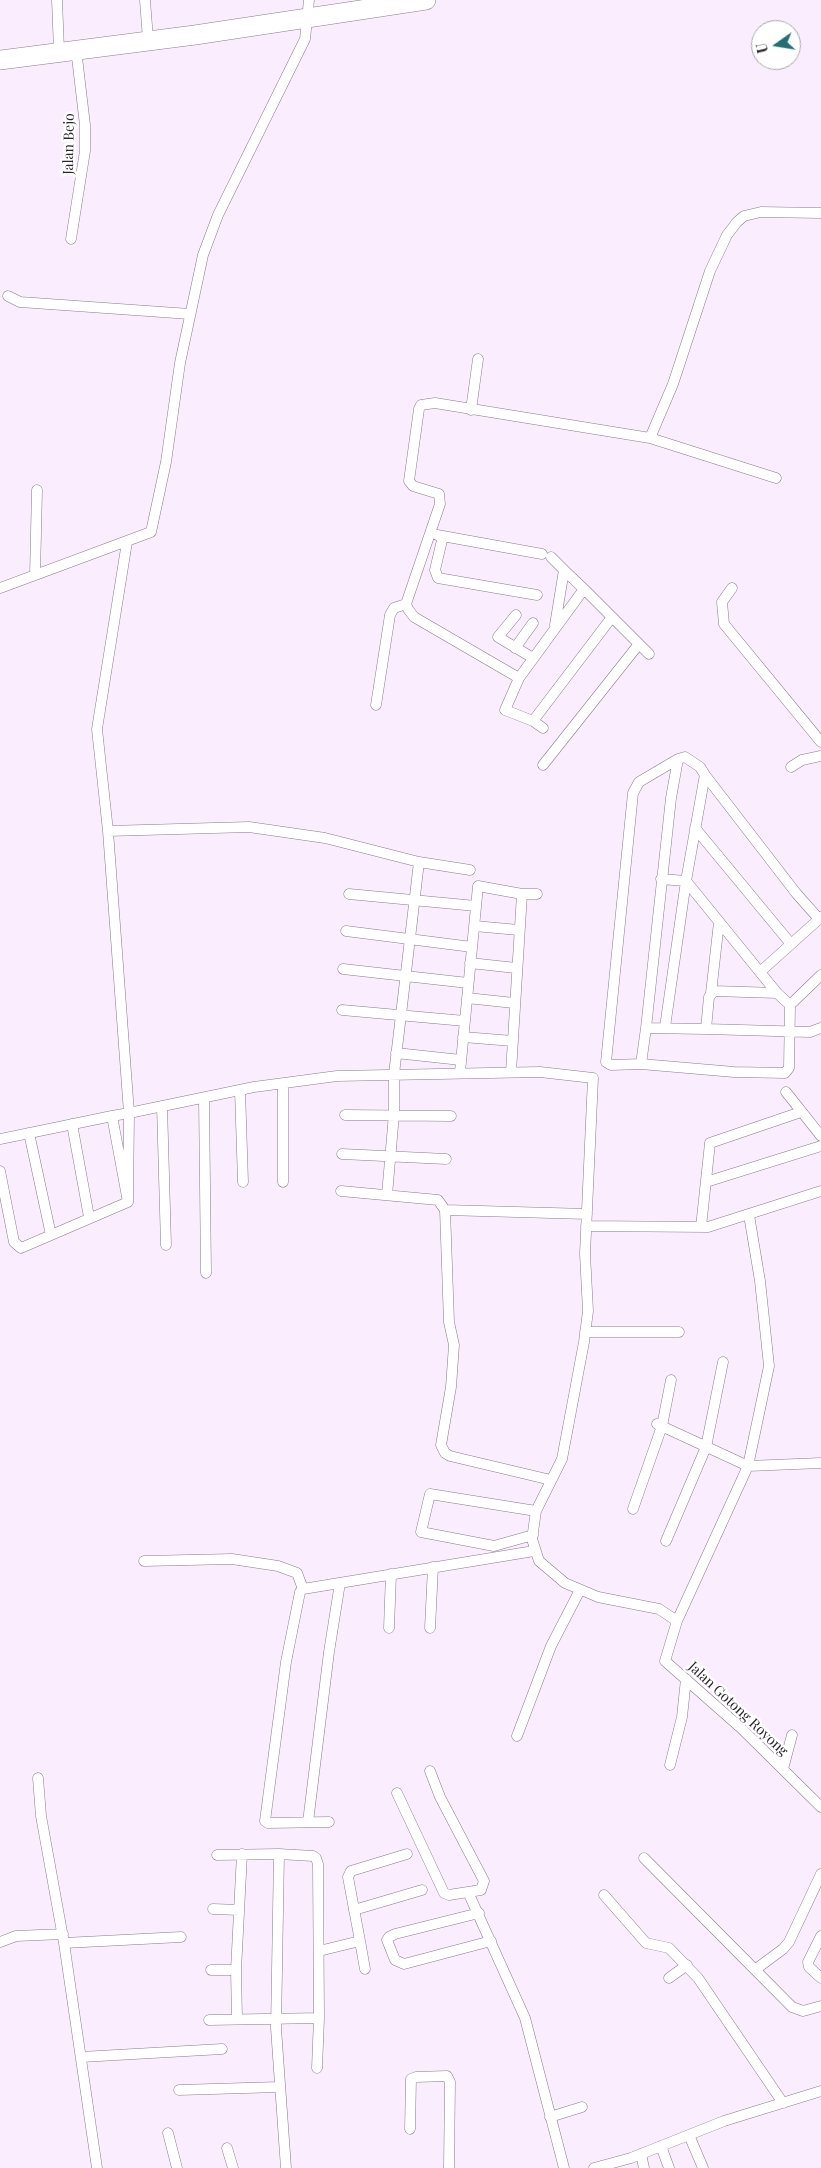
<!DOCTYPE html>
<style>
body{margin:0}
#map{position:relative;width:821px;height:2168px;overflow:hidden;background:#faeefe;font-family:"Playfair Display",serif}
canvas{display:block}
.north{position:absolute;left:751px;top:20px;width:50px;height:50px;box-sizing:border-box;background:#fff;border:1px solid #aaa8aa;border-radius:50%;rotate:257deg;font-size:14px;font-weight:700;line-height:20px;text-align:center;color:#2a252b}
.north::after{content:'';display:block;margin:auto;width:18px;height:22px;background:#246f75;clip-path:polygon(50% 0,100% 100%,50% 72%,0 100%)}
</style>
<div id="map">
<canvas width="821" height="2168"></canvas>
<div class="north">U</div>
</div>
<script>
const ctx = document.querySelector('canvas').getContext('2d');
ctx.lineJoin = 'round';
const toPath = rows => new Path2D(rows.map(r => 'M' + r).join(''));
function stroke(path, color, width, dash) { ctx.strokeStyle = color; ctx.lineWidth = width; ctx.lineCap = dash ? 'butt' : 'round'; ctx.setLineDash(dash || []); ctx.stroke(path); }
function drawText(font, color, halo, rows, align = 'center') {
  ctx.font = font + ' "Playfair Display",serif'; ctx.lineWidth = 5; ctx.setLineDash([]); ctx.textBaseline = 'middle'; ctx.strokeStyle = halo; ctx.fillStyle = color; for (const [text, x, y, turn = 0] of rows) {
    ctx.save(); ctx.translate(x, y); ctx.rotate((+turn || 0) * Math.PI / 180); ctx.textAlign = isNaN(turn) ? turn : align; if (halo) ctx.strokeText(text, 0, 0); ctx.fillText(text, 0, 0); ctx.restore();
  }
}
const street = toPath([
 [57,0,59,50],
 [145,0,148,39],
 [71,239,85,151,85,125,76,49],
 [8,296,20,302,190,314],
 [471,410,478,359],
 [650,438,776,478],
 [437,535,542,554],
 [443,536,435,570,438,578,537,595],
 [127,542,97,729,108,831,129,1113,254,1087,337,1076,540,1072,593,1078,585,1254,588,1311,584,1342,562,1459,536,1511,532,1539,539,1561,565,1583,598,1597,659,1609,677,1621],
 [551,557,564,570,584,589,612,617,533,721,505,710,519,678,584,589],
 [35,575,37,490],
 [0,588,151,532,166,462,180,363,203,255,218,215,305,39,309,0],
 [732,588,722,602,724,624,821,742],
 [516,615,498,637,533,658],
 [612,617,649,654],
 [555,625,564,570],
 [515,648,533,623],
 [519,678,414,617,408,609,406,604,440,504,439,494,413,486,409,481,419,409,421,405,435,403,650,438,673,384,710,271,727,235,737,222,744,216,761,212,821,213],
 [376,705,390,615,394,608,406,604],
 [533,721,543,728],
 [678,759,639,782,633,793,606,1062,611,1065,641,1064,646,1028,706,1029,709,997,714,991,777,993,790,1005,821,975],
 [543,765,639,644],
 [791,767,802,760,821,756],
 [705,775,796,893,819,919,821,917],
 [695,828,791,944],
 [108,831,249,827,325,838,419,862],
 [661,879,686,881,777,993],
 [349,894,476,906],
 [522,894,537,894],
 [474,926,519,930],
 [346,931,472,947],
 [470,963,516,968],
 [343,969,468,983],
 [760,972,819,919],
 [711,993,719,922],
 [467,998,514,1003],
 [342,1010,465,1021],
 [646,1028,671,798,678,759,685,757,700,767,705,775,704,780,686,881,665,1027],
 [706,1029,810,1032,821,1028],
 [463,1037,513,1041],
 [396,1053,461,1060],
 [641,1064,734,1072,785,1073,789,1068,790,1005],
 [460,1072,478,886,522,894,511,1072],
 [283,1084,283,1182],
 [240,1090,243,1182],
 [786,1092,821,1136],
 [204,1098,206,1273],
 [162,1106,166,1245],
 [345,1115,451,1116],
 [72,1124,89,1217],
 [29,1133,51,1235],
 [0,1139,112,1116,129,1113,128,1202,112,1116],
 [342,1154,446,1159],
 [0,1171,14,1242,21,1248,128,1202],
 [706,1182,821,1146],
 [341,1191,438,1200,445,1210],
 [387,1195,394,1114,394,1074,419,862,470,870],
 [749,1215,760,1281,769,1366,748,1466,677,1621,665,1661,741,1728,821,1807],
 [586,1226,708,1227,821,1191],
 [701,1227,710,1143,801,1112],
 [585,1332,679,1332],
 [657,1424,748,1466,821,1463],
 [551,1480,450,1456,445,1453,441,1445,451,1387,454,1345,449,1322,445,1210,587,1214],
 [633,1509,662,1426,671,1380],
 [533,1535,494,1546,421,1532,430,1494,536,1511],
 [666,1541,706,1447,723,1362],
 [144,1561,232,1559,278,1566,297,1573,303,1589],
 [389,1628,391,1574],
 [430,1628,433,1567],
 [517,1736,551,1646,580,1590],
 [670,1765,682,1717,686,1679],
 [783,1769,792,1735],
 [430,1771,440,1797,484,1881,481,1890,468,1892,525,2018,564,2168],
 [38,1778,41,1816,64,1943,97,2168],
 [397,1793,444,1893,449,1895,468,1892],
 [308,1822,329,1652,340,1583],
 [329,1822,268,1823,265,1821,286,1662,300,1592,303,1589,534,1551],
 [279,1854,276,2028,286,2168],
 [217,1855,279,1854,313,1856,316,1858,318,1864,319,2018,317,2068],
 [644,1858,792,2007,803,2011,821,2006],
 [604,1895,646,1943,669,1948,698,1978,783,2103],
 [213,1909,239,1910],
 [354,1910,422,1890],
 [479,1913,395,1934,389,1937,387,1940,395,1960,404,1964,491,1941],
 [821,1936,808,1962,809,1967,821,1978],
 [360,1941,365,1969],
 [0,1942,16,1936,63,1934],
 [64,1943,181,1937],
 [319,1951,360,1941,348,1877,351,1871,407,1854],
 [756,1969,783,1949,789,1942,821,1874],
 [211,1970,236,1970],
 [669,1978,687,1965],
 [237,2019,236,1970,242,1854],
 [209,2020,319,2018],
 [81,2057,222,2049],
 [179,2090,279,2087],
 [550,2117,582,2107],
 [410,2129,411,2079,416,2077,447,2076,450,2082,449,2168],
 [168,2133,177,2168],
 [689,2135,703,2168],
 [661,2146,669,2168],
 [227,2148,233,2168],
 [641,2154,644,2168],
 [594,2168,631,2158,724,2121,821,2091]
]);
const highway = toPath([
 [0,60,195,35,426,0]
]);
stroke(street, '#877c8a', 11);
stroke(highway, '#877c8a', 20);
stroke(street, '#fff', 10);
stroke(highway, '#fff', 19);
drawText('14px', '#2a252b', '#fff', [
 ["Jalan Bejo",69,144,-89],
 ["Jalan Gotong Royong",738,1709,43]
]);
</script>
